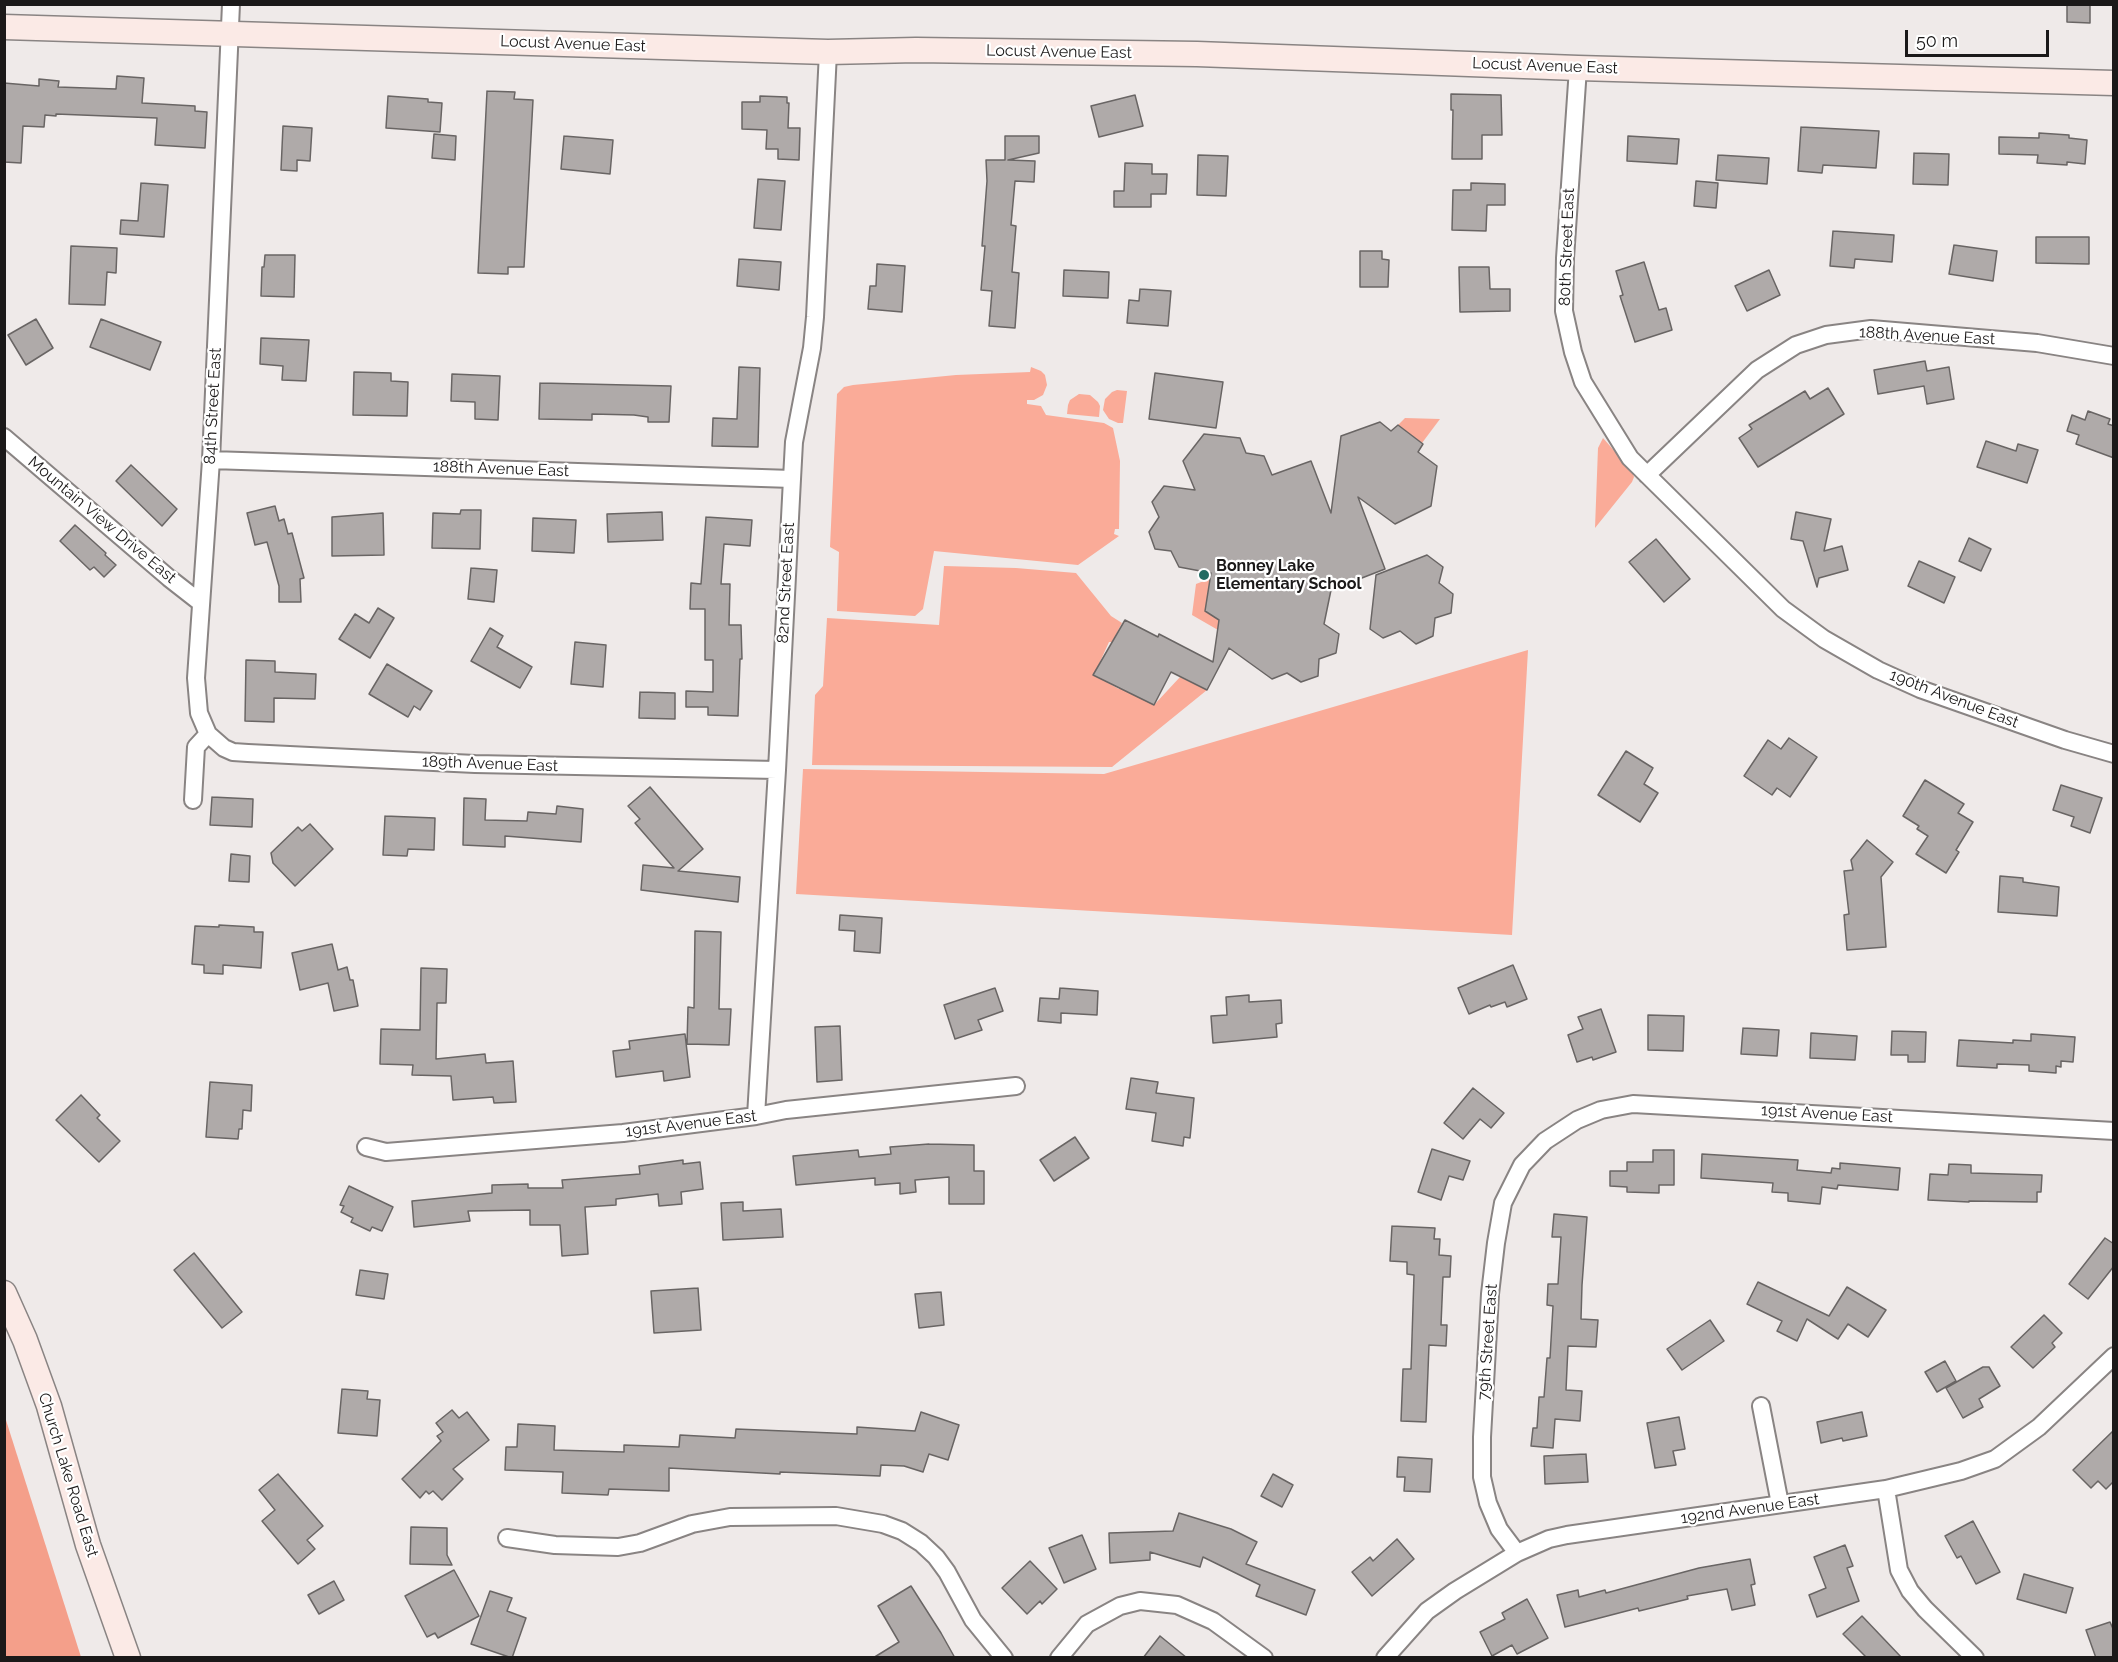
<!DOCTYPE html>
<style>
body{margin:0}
#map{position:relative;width:2118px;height:1662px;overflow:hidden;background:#efeae9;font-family:Raleway,sans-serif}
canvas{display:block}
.frame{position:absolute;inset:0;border:6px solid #1b1919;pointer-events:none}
.scale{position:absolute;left:1905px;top:30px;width:144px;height:27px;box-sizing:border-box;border:3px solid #1b1919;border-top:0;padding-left:8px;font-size:18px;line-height:21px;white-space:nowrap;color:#1b1919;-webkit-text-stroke:4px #fff;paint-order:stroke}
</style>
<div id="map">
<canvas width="2118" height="1662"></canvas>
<div class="frame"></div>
<div class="scale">50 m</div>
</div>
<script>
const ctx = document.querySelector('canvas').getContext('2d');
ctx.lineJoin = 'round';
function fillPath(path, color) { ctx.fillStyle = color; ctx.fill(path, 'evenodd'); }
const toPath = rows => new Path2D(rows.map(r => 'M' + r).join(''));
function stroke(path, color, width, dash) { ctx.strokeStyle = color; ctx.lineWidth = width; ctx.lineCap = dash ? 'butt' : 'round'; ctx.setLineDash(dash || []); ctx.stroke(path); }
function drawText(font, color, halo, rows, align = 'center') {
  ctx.font = font + ' Raleway,sans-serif'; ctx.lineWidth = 4.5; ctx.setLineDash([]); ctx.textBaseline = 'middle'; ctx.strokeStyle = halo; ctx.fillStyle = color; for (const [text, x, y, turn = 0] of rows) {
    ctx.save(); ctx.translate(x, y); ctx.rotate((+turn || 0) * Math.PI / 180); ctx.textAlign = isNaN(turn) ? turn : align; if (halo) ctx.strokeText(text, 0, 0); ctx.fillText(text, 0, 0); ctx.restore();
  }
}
fillPath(toPath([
 [1031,367,1041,371,1045,375,1047,385,1043,395,1034,400,1027,400,1027,404,1041,406,1046,415,1104,423,1113,428,1120,461,1119,529,1115,529,1114,534,1119,536,1078,565,934,551,923,609,915,616,837,611,839,552,830,547,837,394,844,387,853,385,956,375,1030,372],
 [1117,390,1127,391,1123,423,1118,423,1109,419,1103,410,1105,399,1112,392],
 [1079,394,1090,395,1098,402,1100,406,1099,417,1067,414,1068,405,1070,400],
 [1405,418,1440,419,1422,443,1398,425],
 [1603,438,1632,471,1634,477,1632,482,1595,528,1598,448],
 [944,566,1016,568,1076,573,1111,616,1122,623,1112,642,1109,642,1094,675,1119,689,1130,667,1128,692,1154,705,1180,677,1207,690,1112,767,812,765,815,695,823,686,827,618,939,625],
 [1217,576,1224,585,1208,592,1205,611,1219,620,1218,630,1192,615,1196,584],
 [1528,650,1512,935,796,894,803,769,1104,774]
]), '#faab98');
fillPath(toPath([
 [4,1417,5,1417,81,1657,5,1657]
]), '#f49f8a');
const building = toPath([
 [2067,4,2090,4,2090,23,2067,22,2067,4],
 [117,76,144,78,142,103,195,106,195,111,207,112,205,148,155,145,157,118,56,114,56,116,45,115,44,127,23,126,21,163,4,162,4,83,39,86,39,79,59,81,58,87,116,89,117,76],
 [487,91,515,92,514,99,533,100,524,267,508,267,508,274,478,273,487,91],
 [1451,94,1501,95,1502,135,1482,135,1482,159,1452,159,1453,110,1451,110,1451,94],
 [1135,95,1143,126,1099,137,1091,106,1135,95],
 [388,96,428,99,428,102,442,103,440,132,386,128,388,96],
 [760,96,787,97,787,103,789,103,788,128,800,128,799,160,778,159,778,149,766,149,767,130,742,129,742,102,760,102,760,96],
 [283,126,312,128,310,161,297,160,297,171,281,170,283,126],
 [1801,127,1879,131,1876,168,1823,165,1822,173,1798,171,1801,127],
 [2039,133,2069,135,2069,138,2087,140,2085,164,2067,162,2067,165,2037,163,2038,155,1999,154,1999,137,2039,138,2039,133],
 [434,134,456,136,455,160,432,158,434,134],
 [564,136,613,140,610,174,561,169,564,136],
 [1005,136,1039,136,1039,153,1008,160,1035,161,1034,182,1015,181,1011,225,1016,226,1012,272,1019,273,1015,328,989,326,992,291,981,290,985,246,982,246,987,181,986,160,1005,160,1005,136],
 [1628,136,1679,139,1677,164,1627,161,1628,136],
 [1914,153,1949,154,1948,185,1913,184,1914,153],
 [1198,155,1228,156,1226,196,1197,195,1198,155],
 [1718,155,1769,158,1767,184,1716,180,1718,155],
 [1125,163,1152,164,1152,174,1167,174,1166,194,1151,194,1151,207,1114,207,1114,191,1124,191,1125,163],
 [758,179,785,181,781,230,754,228,758,179],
 [1696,181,1718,183,1716,208,1694,206,1696,181],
 [141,183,168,185,164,237,120,234,121,220,138,221,141,183],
 [1471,183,1505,184,1505,205,1487,205,1486,231,1452,230,1453,190,1471,190,1471,183],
 [1833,231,1894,235,1892,262,1855,259,1854,268,1830,266,1833,231],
 [2036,237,2089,237,2089,264,2036,263,2036,237],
 [1954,245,1997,251,1993,281,1949,274,1954,245],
 [71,246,117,248,116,273,107,272,105,305,69,304,71,246],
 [1360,251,1382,251,1382,259,1389,260,1388,287,1360,287,1360,251],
 [265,255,295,255,294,297,261,296,262,267,264,267,265,255],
 [739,259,781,262,779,290,737,286,739,259],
 [1644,262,1659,310,1666,308,1672,330,1635,342,1620,296,1623,295,1616,271,1644,262],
 [877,264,905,266,902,312,868,309,870,286,876,286,877,264],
 [1459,267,1489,267,1490,289,1510,289,1510,311,1460,312,1459,267],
 [1064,270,1109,272,1108,298,1063,296,1064,270],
 [1769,270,1780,295,1747,311,1735,286,1769,270],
 [1140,289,1171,291,1168,326,1127,323,1129,300,1139,301,1140,289],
 [36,319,53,348,26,365,8,335,36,319],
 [101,319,161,342,150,370,90,347,101,319],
 [261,338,309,340,306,381,282,380,283,366,260,364,261,338],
 [1925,361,1927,371,1949,367,1954,399,1927,404,1924,386,1878,394,1874,370,1925,361],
 [739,367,760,368,758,447,712,446,713,418,737,419,739,367],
 [354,372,391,373,391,381,408,382,407,416,353,415,354,372],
 [1155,373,1223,382,1216,428,1149,419,1155,373],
 [452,374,500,376,498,420,475,419,475,402,451,401,452,374],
 [540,383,671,386,669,422,648,422,648,417,634,415,592,414,592,420,539,419,540,383],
 [1828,388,1844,414,1758,467,1739,438,1752,429,1749,425,1805,391,1810,399,1828,388],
 [2088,411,2110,419,2108,424,2114,426,2114,458,2076,444,2079,435,2067,431,2072,415,2085,420,2088,411],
 [1380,422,1391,431,1398,425,1423,444,1418,452,1437,466,1431,506,1395,524,1358,497,1385,569,1331,590,1324,624,1339,634,1336,653,1319,659,1318,676,1301,682,1287,673,1272,679,1229,648,1207,690,1171,672,1154,705,1093,675,1125,620,1158,637,1159,634,1213,662,1219,620,1205,611,1211,573,1179,567,1171,551,1155,549,1149,532,1159,517,1152,502,1164,486,1195,490,1183,461,1204,434,1240,438,1246,453,1264,456,1272,475,1311,461,1331,513,1341,436,1380,422],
 [1986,441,2016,451,2018,444,2038,450,2027,483,1977,467,1986,441],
 [131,465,177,509,162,526,116,481,131,465],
 [275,506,279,521,284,519,288,534,292,533,304,578,300,579,301,602,279,602,279,586,267,542,255,545,247,513,275,506],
 [461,510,481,510,480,549,432,548,433,513,460,514,461,510],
 [662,512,663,540,608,542,607,514,662,512],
 [1796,512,1831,519,1824,551,1842,546,1848,570,1819,578,1817,587,1803,541,1791,539,1796,512],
 [383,513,384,555,332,556,332,517,383,513],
 [706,517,752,520,750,546,724,544,721,584,730,584,729,625,741,625,742,659,740,659,738,716,708,715,708,707,686,707,686,691,713,692,713,660,705,660,705,609,690,609,691,583,701,584,706,517],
 [533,518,576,520,574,553,532,551,533,518],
 [75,525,106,553,105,555,116,565,104,577,94,567,90,570,60,541,75,525],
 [1969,538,1991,549,1981,571,1959,561,1969,538],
 [1656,539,1690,579,1664,602,1629,562,1656,539],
 [1427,555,1443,567,1439,583,1453,594,1451,613,1435,618,1433,636,1416,644,1400,631,1383,638,1370,629,1376,575,1427,555],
 [1919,561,1955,577,1944,603,1908,586,1919,561],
 [471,568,497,570,494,602,468,599,471,568],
 [378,608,394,618,370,658,339,639,355,614,369,623,378,608],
 [490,628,503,636,497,647,532,667,520,688,471,661,490,628],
 [575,642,606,645,603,687,571,684,575,642],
 [246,660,275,661,275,672,316,674,315,699,274,698,274,722,245,721,246,660],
 [387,664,432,691,420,710,414,706,408,717,369,694,387,664],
 [640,692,675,693,675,719,639,718,640,692],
 [1789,738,1817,757,1790,797,1777,788,1772,795,1744,776,1768,740,1781,749,1789,738],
 [1626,751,1653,768,1644,784,1658,793,1640,822,1598,795,1626,751],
 [1925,780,1964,804,1958,813,1973,822,1956,850,1959,852,1946,873,1916,854,1928,836,1917,829,1919,826,1903,816,1925,780],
 [2061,785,2102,798,2090,833,2071,826,2074,817,2053,810,2061,785],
 [650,787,703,849,678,871,740,877,738,902,641,890,643,865,674,868,635,823,640,819,628,806,650,787],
 [212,797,253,799,252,827,210,825,212,797],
 [464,798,486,799,485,820,527,821,528,812,556,814,557,806,583,809,581,842,505,836,505,847,463,845,464,798],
 [385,816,435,818,434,850,408,849,407,856,383,855,385,816],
 [310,824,333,849,295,886,273,863,271,853,298,827,302,831,310,824],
 [1867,840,1893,862,1881,877,1886,947,1847,950,1844,915,1849,914,1844,871,1853,870,1851,860,1867,840],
 [231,854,250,856,249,882,229,881,231,854],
 [2000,876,2023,878,2023,882,2059,887,2057,916,1998,912,2000,876],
 [840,915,882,918,880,953,854,951,855,931,839,930,840,915],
 [219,925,254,927,254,932,263,932,261,968,223,965,223,974,204,973,204,965,192,964,195,926,219,927,219,925],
 [695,931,721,932,719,1009,731,1009,729,1045,687,1044,688,1007,694,1008,695,931],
 [332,944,338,970,347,967,350,980,353,980,358,1006,334,1011,328,983,300,990,292,953,332,944],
 [1513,965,1527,999,1507,1007,1505,1002,1491,1007,1490,1005,1469,1014,1458,988,1513,965],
 [421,968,447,969,446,1003,437,1003,436,1059,485,1054,486,1063,513,1061,516,1102,494,1103,493,1097,453,1100,451,1076,412,1075,413,1065,380,1064,381,1029,420,1030,421,968],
 [995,988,1003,1011,978,1020,982,1030,955,1039,944,1005,995,988],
 [1060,988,1098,991,1097,1015,1061,1013,1061,1023,1038,1021,1040,998,1059,999,1060,988],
 [1249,995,1249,1002,1281,1000,1282,1023,1276,1024,1277,1037,1213,1043,1211,1016,1227,1015,1226,997,1249,995],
 [1601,1009,1616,1052,1593,1060,1592,1057,1577,1062,1568,1035,1583,1029,1578,1017,1601,1009],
 [1648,1015,1684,1016,1683,1051,1648,1050,1648,1015],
 [840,1026,842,1080,817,1082,815,1027,840,1026],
 [1743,1028,1779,1030,1777,1056,1741,1054,1743,1028],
 [1892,1031,1926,1032,1925,1062,1908,1062,1908,1055,1891,1055,1892,1031],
 [1811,1033,1857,1036,1855,1060,1810,1058,1811,1033],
 [685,1034,690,1077,664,1081,663,1071,616,1077,613,1051,630,1049,629,1041,685,1034],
 [2031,1034,2075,1037,2073,1062,2061,1061,2061,1067,2056,1066,2056,1073,2029,1071,2029,1065,1997,1064,1997,1068,1957,1066,1959,1040,2013,1043,2013,1040,2031,1041,2031,1034],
 [1131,1078,1158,1082,1156,1093,1194,1098,1190,1138,1184,1137,1183,1146,1152,1141,1156,1113,1126,1109,1131,1078],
 [210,1082,252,1085,251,1111,243,1110,242,1129,239,1129,238,1139,206,1137,210,1082],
 [1473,1088,1504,1113,1491,1128,1480,1119,1463,1139,1444,1123,1473,1088],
 [81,1095,100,1115,97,1118,120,1141,99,1162,56,1120,81,1095],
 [1075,1137,1089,1158,1054,1181,1040,1160,1075,1137],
 [929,1144,974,1145,974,1171,984,1171,984,1204,949,1204,949,1177,915,1180,916,1192,900,1194,900,1183,875,1185,875,1178,796,1185,793,1156,858,1150,859,1157,891,1154,890,1147,929,1144],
 [1432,1149,1470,1161,1463,1180,1449,1176,1441,1200,1418,1192,1432,1149],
 [1653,1150,1674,1150,1674,1185,1659,1185,1659,1193,1627,1192,1627,1187,1610,1186,1610,1171,1627,1171,1627,1162,1653,1162,1653,1150],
 [1702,1154,1798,1160,1797,1170,1831,1173,1832,1168,1840,1169,1840,1163,1900,1168,1898,1190,1838,1185,1837,1189,1822,1187,1820,1204,1788,1201,1788,1193,1772,1192,1773,1183,1701,1178,1702,1154],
 [683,1160,683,1164,700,1162,703,1189,681,1192,682,1204,659,1206,658,1194,616,1199,616,1205,585,1207,588,1254,562,1256,560,1225,530,1225,530,1210,468,1211,470,1221,414,1227,412,1201,492,1193,492,1185,528,1184,528,1188,563,1188,562,1180,640,1174,639,1166,683,1160],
 [1949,1164,1971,1165,1971,1173,2042,1175,2041,1192,2037,1192,2037,1202,1969,1201,1969,1202,1928,1200,1930,1174,1948,1175,1949,1164],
 [349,1186,393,1207,382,1231,372,1227,370,1231,351,1222,353,1218,341,1212,344,1206,340,1205,349,1186],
 [743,1202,743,1211,781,1209,783,1237,723,1240,721,1203,743,1202],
 [1554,1214,1587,1217,1582,1285,1581,1319,1598,1320,1596,1347,1568,1346,1566,1390,1582,1391,1580,1421,1555,1419,1553,1448,1531,1446,1533,1428,1537,1428,1539,1397,1544,1397,1547,1358,1550,1358,1553,1306,1547,1305,1548,1284,1558,1284,1561,1237,1552,1237,1554,1214],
 [1392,1226,1435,1228,1434,1239,1440,1239,1439,1255,1451,1256,1450,1277,1443,1277,1441,1325,1447,1325,1446,1346,1429,1345,1426,1422,1401,1421,1403,1369,1411,1369,1414,1275,1407,1274,1407,1262,1390,1261,1392,1226],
 [2105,1238,2114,1244,2114,1266,2088,1299,2069,1284,2105,1238],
 [194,1253,242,1312,222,1328,174,1270,194,1253],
 [360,1270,388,1274,384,1299,356,1295,360,1270],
 [1758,1282,1829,1316,1847,1287,1886,1310,1868,1337,1848,1324,1838,1339,1807,1319,1797,1341,1777,1331,1782,1321,1747,1304,1758,1282],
 [698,1288,701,1330,654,1333,651,1291,698,1288],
 [941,1292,944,1325,919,1328,915,1294,941,1292],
 [2044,1315,2062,1333,2052,1343,2055,1347,2033,1368,2011,1347,2044,1315],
 [1710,1320,1724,1341,1682,1370,1667,1349,1710,1320],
 [1945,1361,1956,1381,1937,1392,1925,1372,1945,1361],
 [1983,1367,1989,1367,2000,1386,1979,1399,1983,1407,1963,1418,1946,1388,1983,1367],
 [342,1389,368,1391,367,1399,380,1400,377,1436,338,1433,342,1389],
 [452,1410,459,1418,467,1412,489,1440,453,1469,463,1479,442,1500,433,1491,429,1494,426,1491,420,1498,402,1479,441,1441,437,1436,443,1432,436,1423,452,1410],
 [921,1412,959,1425,948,1460,929,1454,923,1472,904,1466,881,1465,880,1476,780,1472,780,1474,669,1468,669,1491,609,1489,608,1495,562,1493,563,1472,505,1470,506,1447,517,1447,518,1424,555,1426,554,1450,624,1452,624,1445,679,1447,680,1435,735,1438,736,1429,857,1434,857,1427,915,1431,921,1412],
 [1862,1412,1867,1436,1843,1441,1842,1438,1821,1443,1817,1422,1862,1412],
 [1679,1417,1685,1449,1673,1451,1676,1465,1655,1468,1647,1423,1679,1417],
 [2114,1430,2114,1481,2106,1489,2098,1481,2091,1488,2073,1470,2114,1430],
 [1586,1454,1588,1482,1545,1484,1544,1456,1586,1454],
 [1398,1457,1432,1459,1430,1492,1404,1491,1405,1477,1397,1477,1398,1457],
 [278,1474,323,1526,307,1540,315,1549,298,1564,262,1521,275,1510,259,1490,278,1474],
 [1273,1474,1293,1485,1282,1507,1261,1496,1273,1474],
 [1179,1513,1231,1529,1257,1542,1246,1564,1315,1590,1306,1615,1256,1596,1260,1585,1203,1557,1200,1567,1150,1552,1150,1560,1110,1563,1109,1533,1173,1531,1179,1513],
 [1973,1521,2000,1572,1976,1584,1961,1556,1957,1558,1945,1536,1973,1521],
 [411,1527,447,1528,447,1555,452,1565,410,1564,411,1527],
 [1082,1535,1096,1569,1064,1583,1049,1548,1082,1535],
 [1397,1539,1414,1559,1372,1596,1352,1572,1370,1557,1373,1561,1397,1539],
 [1845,1545,1853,1566,1847,1568,1859,1601,1817,1617,1809,1595,1826,1588,1814,1557,1845,1545],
 [1750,1559,1755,1584,1751,1585,1755,1605,1732,1610,1727,1589,1687,1596,1688,1599,1639,1611,1638,1608,1565,1627,1557,1595,1578,1590,1579,1597,1605,1590,1606,1593,1699,1568,1750,1559],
 [1030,1561,1057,1589,1042,1604,1040,1601,1027,1614,1002,1588,1030,1561],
 [454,1570,479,1616,438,1638,435,1633,427,1637,405,1596,454,1570],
 [2024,1574,2073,1588,2066,1613,2017,1599,2024,1574],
 [334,1581,344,1600,319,1614,308,1595,334,1581],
 [911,1586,941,1633,955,1658,873,1658,899,1642,878,1606,911,1586],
 [490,1591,512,1598,507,1611,526,1618,512,1658,471,1644,490,1591],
 [1527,1599,1548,1638,1517,1654,1512,1645,1492,1656,1480,1632,1505,1619,1502,1613,1527,1599],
 [1862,1616,1902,1658,1867,1658,1843,1634,1862,1616],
 [2110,1622,2114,1631,2114,1658,2096,1658,2086,1630,2110,1622],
 [1160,1636,1187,1658,1143,1658,1160,1636]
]);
fillPath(building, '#afaaa9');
stroke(building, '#696564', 1.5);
const street = toPath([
 [1578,68,1565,258,1564,311,1573,352,1583,382,1630,458,1783,609,1824,639,1878,670,1920,689,2065,740,2114,754],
 [4,437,169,578,201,603],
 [211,460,792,479],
 [1647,475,1757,370,1796,345,1826,335,1871,329,2037,343,2114,356],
 [208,734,224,748,233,752,248,753,475,764,777,770],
 [193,800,196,747,208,734,199,713,196,678,211,460,231,4],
 [756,1116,777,770,792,479,794,442,812,348,815,317,828,52],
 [366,1147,386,1152,623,1133,756,1116,786,1110,1016,1086],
 [1761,1406,1780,1504],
 [1886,1489,1899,1570,1910,1591,1925,1609,1975,1658],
 [507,1538,555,1545,618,1547,640,1543,692,1524,730,1517,836,1516,883,1524,902,1531,921,1543,936,1557,947,1572,973,1620,1004,1658],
 [1517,1553,1499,1529,1488,1503,1482,1477,1482,1437,1490,1294,1496,1243,1503,1203,1522,1165,1545,1141,1577,1120,1601,1110,1633,1104,2114,1131],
 [1059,1658,1087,1624,1120,1606,1140,1601,1177,1605,1213,1621,1264,1658],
 [1385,1658,1427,1611,1455,1591,1517,1553,1549,1539,1567,1535,1886,1489,1961,1471,1995,1459,2039,1427,2114,1356]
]);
const secondary = toPath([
 [4,27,828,52,916,50,1197,54,1578,68,2114,83],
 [4,1293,25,1340,49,1406,88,1545,128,1658]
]);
stroke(street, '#898483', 20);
stroke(secondary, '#898483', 27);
stroke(street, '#fff', 16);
stroke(secondary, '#fbeae6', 24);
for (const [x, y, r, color] of [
 [1204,575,6,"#216a61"]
]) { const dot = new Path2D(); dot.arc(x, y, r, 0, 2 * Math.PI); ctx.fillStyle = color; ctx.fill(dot); stroke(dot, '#fff', 2); }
drawText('16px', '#1b1919', '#fff', [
 ["Locust Avenue East",573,44,2],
 ["Locust Avenue East",1059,52,1],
 ["Locust Avenue East",1545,66,2],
 ["80th Street East",1567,247,-88],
 ["188th Avenue East",1927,336,3],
 ["84th Street East",213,406,-87],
 ["188th Avenue East",501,469,2],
 ["Mountain View Drive East",102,520,40],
 ["82nd Street East",786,583,-87],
 ["190th Avenue East",1954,699,21],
 ["189th Avenue East",490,764,2],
 ["191st Avenue East",1827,1114,3],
 ["191st Avenue East",691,1124,-7],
 ["79th Street East",1488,1342,-86],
 ["Church Lake Road East",68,1475,73],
 ["192nd Avenue East",1750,1509,-8]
]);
drawText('bold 16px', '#1b1919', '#fff', [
 ["Bonney Lake",1216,566],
 ["Elementary School",1216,584]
], 'left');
</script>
